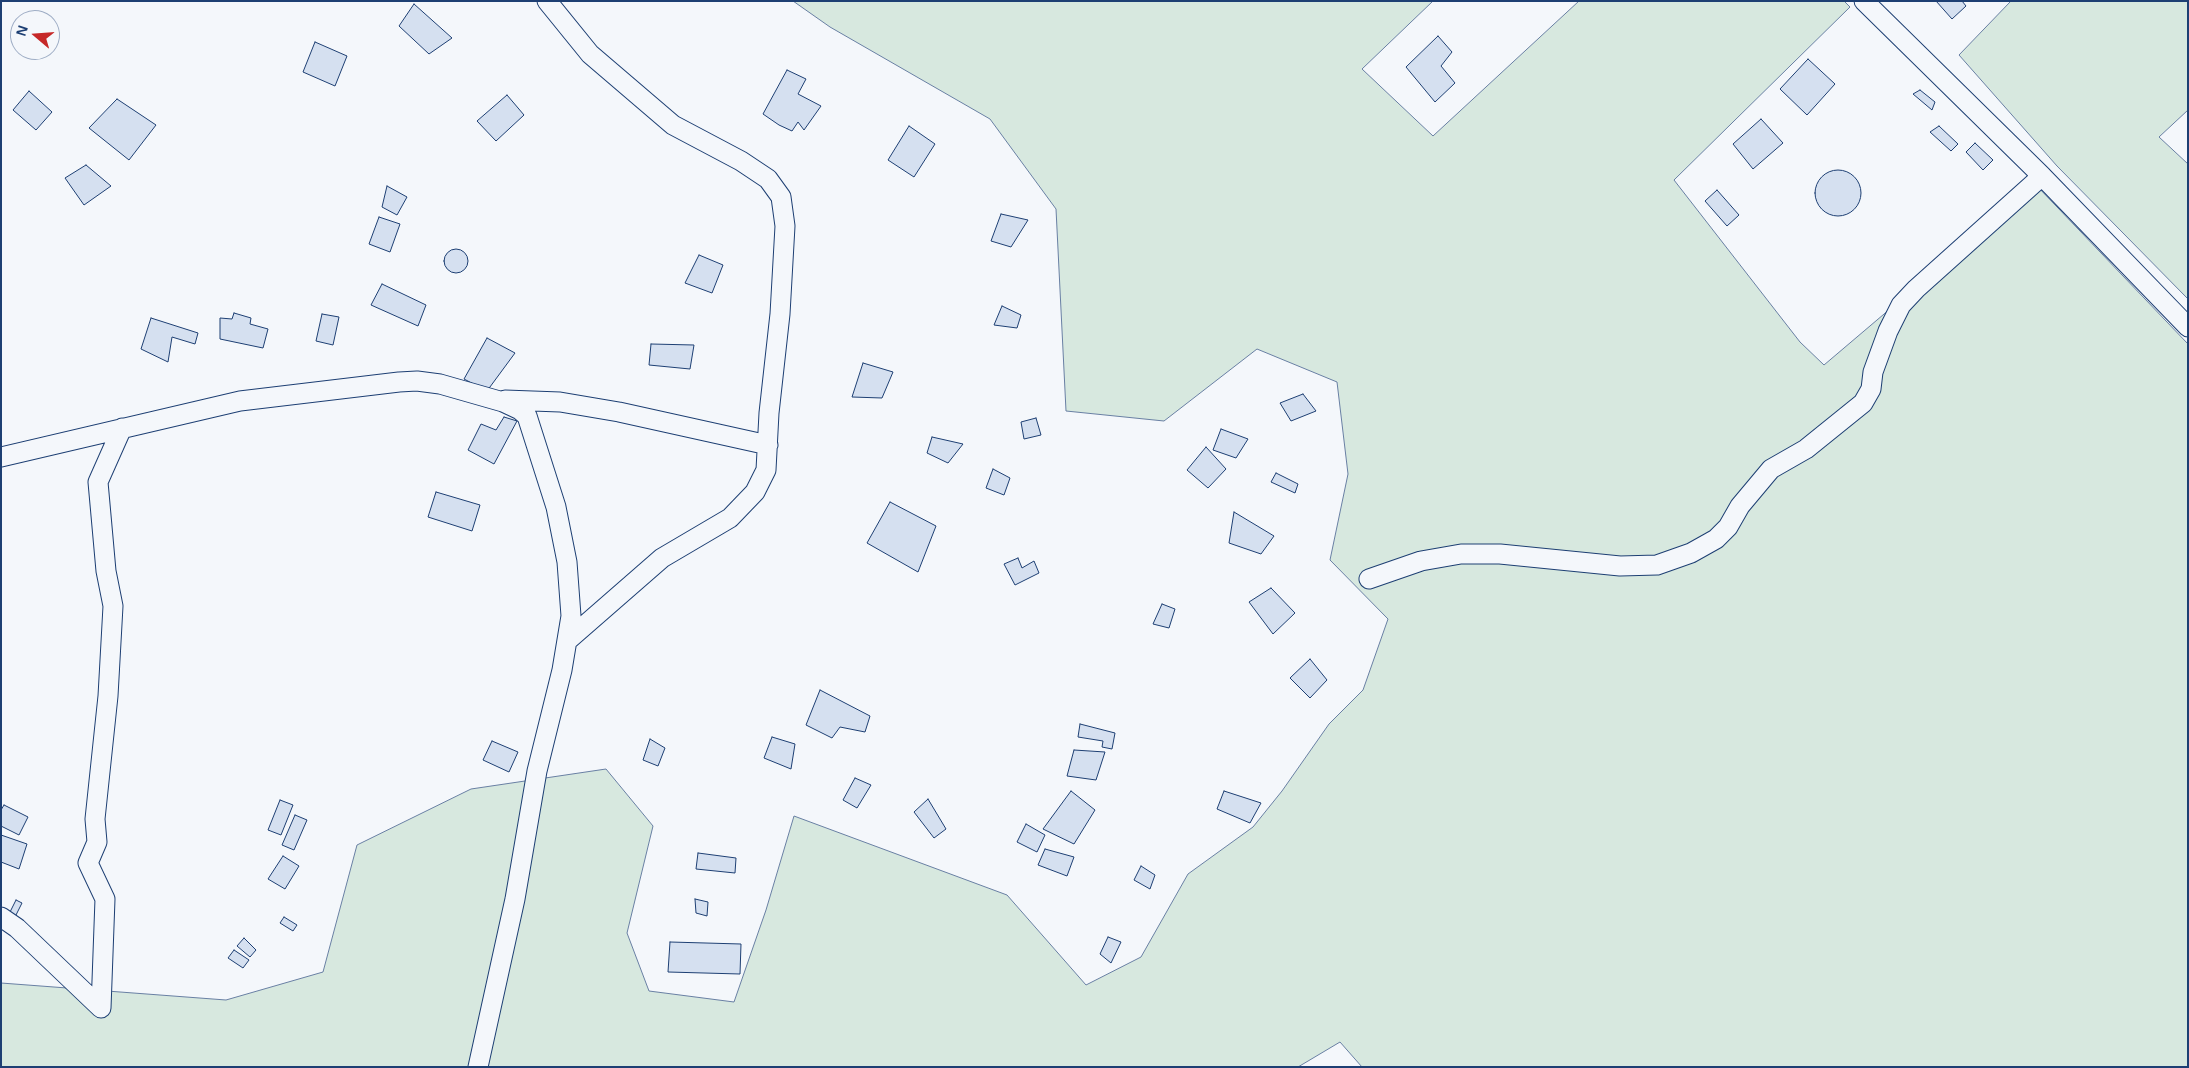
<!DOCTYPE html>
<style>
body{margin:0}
#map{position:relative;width:2189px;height:1068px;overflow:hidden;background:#f4f7fb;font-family:Helvetica,sans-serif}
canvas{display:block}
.frame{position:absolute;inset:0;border:2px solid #1d3f73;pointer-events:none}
.north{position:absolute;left:10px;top:10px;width:50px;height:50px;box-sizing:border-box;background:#f4f7fb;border:1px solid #9eadc5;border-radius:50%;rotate:288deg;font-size:14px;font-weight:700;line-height:20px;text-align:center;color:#1d3f73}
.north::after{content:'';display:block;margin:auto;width:18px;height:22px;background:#c62828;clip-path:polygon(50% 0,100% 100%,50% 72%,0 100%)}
</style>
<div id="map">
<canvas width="2189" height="1068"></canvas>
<div class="frame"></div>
<div class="north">N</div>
</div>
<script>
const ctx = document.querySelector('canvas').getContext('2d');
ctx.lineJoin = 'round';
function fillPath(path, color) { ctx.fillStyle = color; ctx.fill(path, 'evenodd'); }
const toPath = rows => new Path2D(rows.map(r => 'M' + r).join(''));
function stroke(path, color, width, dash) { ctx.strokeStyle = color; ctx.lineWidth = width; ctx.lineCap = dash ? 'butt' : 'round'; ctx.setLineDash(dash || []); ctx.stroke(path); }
const green = toPath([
 [793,1,1433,1,1362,69,1433,136,1579,1,1844,1,1850,7,1674,180,1800,342,1824,365,2036,185,2188,344,2188,1067,1362,1067,1340,1042,1298,1067,1,1067,1,983,226,1000,323,972,357,845,471,789,606,769,653,826,627,933,649,991,734,1002,766,910,794,816,1007,895,1086,985,1141,957,1188,874,1253,827,1282,791,1329,724,1363,690,1388,619,1330,560,1348,474,1337,382,1257,349,1164,421,1066,411,1056,209,990,119,830,27,793,1],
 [2011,1,2188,1,2188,110,2159,137,2188,164,2188,299,2057,166,1959,55,2011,1]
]);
fillPath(green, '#d7e8df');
stroke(green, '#687fa3', 1);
const building = toPath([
 [1936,1,1962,1,1966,6,1952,19,1936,1],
 [414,4,452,38,429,54,399,26,414,4],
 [1438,36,1452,52,1441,66,1455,83,1435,102,1406,67,1438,36],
 [315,42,347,56,335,86,303,72,315,42],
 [1808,59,1835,84,1807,115,1780,89,1808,59],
 [787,70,806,79,798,94,821,106,804,130,798,122,792,131,779,125,763,114,787,70],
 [1920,90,1935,102,1932,110,1913,94,1920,90],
 [29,91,52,112,36,130,13,110,29,91],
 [507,95,524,115,496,141,477,121,507,95],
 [117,99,156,125,129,160,89,128,117,99],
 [1761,119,1783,143,1753,169,1733,144,1761,119],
 [909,126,935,144,914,177,888,160,909,126],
 [1939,126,1958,144,1951,151,1930,132,1939,126],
 [1975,143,1993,160,1983,170,1966,152,1975,143],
 [86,165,111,186,84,205,65,178,86,165],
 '1815 193a23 23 0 1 1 46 0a23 23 0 1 1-46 0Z',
 [387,186,407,197,397,215,382,207,387,186],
 [1717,190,1739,215,1727,226,1705,201,1717,190],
 [1001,214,1028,220,1011,247,991,241,1001,214],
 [379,217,400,224,390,252,369,244,379,217],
 '444 261a12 12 0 1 1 24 0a12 12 0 1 1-24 0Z',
 [699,255,723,265,712,293,685,283,699,255],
 [382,284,426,305,418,326,371,305,382,284],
 [1002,306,1021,315,1017,328,994,325,1002,306],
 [234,313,251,318,250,324,268,329,263,348,220,339,220,318,232,319,234,313],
 [322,314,339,317,333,345,316,341,322,314],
 [151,318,198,333,195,344,172,337,168,362,141,349,151,318],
 [487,338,515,353,487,391,464,379,487,338],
 [651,344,694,345,690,369,649,365,651,344],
 [863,363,893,372,882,398,852,397,863,363],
 [1303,394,1316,411,1291,421,1280,403,1303,394],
 [504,417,517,421,494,464,468,450,481,424,496,430,504,417],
 [1036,418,1041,435,1024,439,1021,422,1036,418],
 [1221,429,1248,439,1236,458,1213,450,1221,429],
 [932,437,963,444,948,463,927,453,932,437],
 [1206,447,1226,469,1208,488,1187,470,1206,447],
 [993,469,1010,478,1004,495,986,488,993,469],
 [1276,473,1298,484,1295,493,1271,482,1276,473],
 [436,492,480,505,472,531,428,517,436,492],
 [890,502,936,526,918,572,867,543,890,502],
 [1234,512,1274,536,1261,554,1229,543,1234,512],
 [1018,558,1022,568,1034,561,1039,573,1015,585,1004,564,1018,558],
 [1271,588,1295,613,1273,634,1249,602,1271,588],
 [1162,604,1175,609,1169,628,1153,624,1162,604],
 [1310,659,1327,680,1310,698,1290,678,1310,659],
 [820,690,870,716,865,732,840,727,832,738,806,725,820,690],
 [1080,724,1115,733,1112,749,1102,747,1103,741,1078,737,1080,724],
 [772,737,795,744,791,769,764,758,772,737],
 [650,739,665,748,658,766,643,760,650,739],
 [492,741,518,752,509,772,483,760,492,741],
 [1074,750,1105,752,1096,780,1067,776,1074,750],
 [855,778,871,785,857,808,843,800,855,778],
 [1071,791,1095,810,1074,844,1043,829,1071,791],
 [1224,791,1261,803,1250,823,1217,809,1224,791],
 [928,799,946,829,934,838,914,812,928,799],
 [280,800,293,805,281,835,268,830,280,800],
 [4,805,28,817,19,835,1,826,1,810,4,805],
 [295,815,307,820,294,850,282,845,295,815],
 [1026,824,1045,835,1037,852,1017,842,1026,824],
 [1,835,27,844,19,869,1,862,1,835],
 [1045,849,1074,857,1067,876,1038,865,1045,849],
 [698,853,736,858,735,873,696,869,698,853],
 [283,856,299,866,285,889,268,879,283,856],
 [1141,866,1155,875,1150,889,1134,880,1141,866],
 [695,899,708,902,707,916,696,913,695,899],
 [16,900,22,903,13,921,7,918,16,900],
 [284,917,297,925,293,931,280,923,284,917],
 [1108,937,1121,942,1111,963,1100,954,1108,937],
 [244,938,256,950,250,957,237,946,244,938],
 [670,942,741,944,740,974,668,972,670,942],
 [234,950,249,960,243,968,228,958,234,950]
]);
fillPath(building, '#d5e0f0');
stroke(building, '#1d3f73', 1);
const minor = toPath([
 [547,1,590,54,673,125,741,161,768,179,781,197,785,226,780,314,769,413,766,470,755,492,730,518,662,558,568,640],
 [1864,1,2042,176,2188,327],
 [505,400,560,402,619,412,768,445],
 [1,457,240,401,399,382,417,381,440,384,503,402,520,410,527,416,556,507,567,562,571,616,562,670,537,771,515,899,478,1067],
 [1369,579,1421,561,1461,554,1500,554,1620,566,1657,565,1691,553,1716,539,1728,527,1740,506,1771,469,1806,449,1863,403,1871,389,1873,372,1888,331,1901,305,1916,289,2042,176],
 [1,917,17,928,101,1008,105,899,88,863,97,842,95,819,108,696,113,606,106,571,98,482,122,428]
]);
stroke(minor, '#1d3f73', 21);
stroke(minor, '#f4f7fb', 19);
</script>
